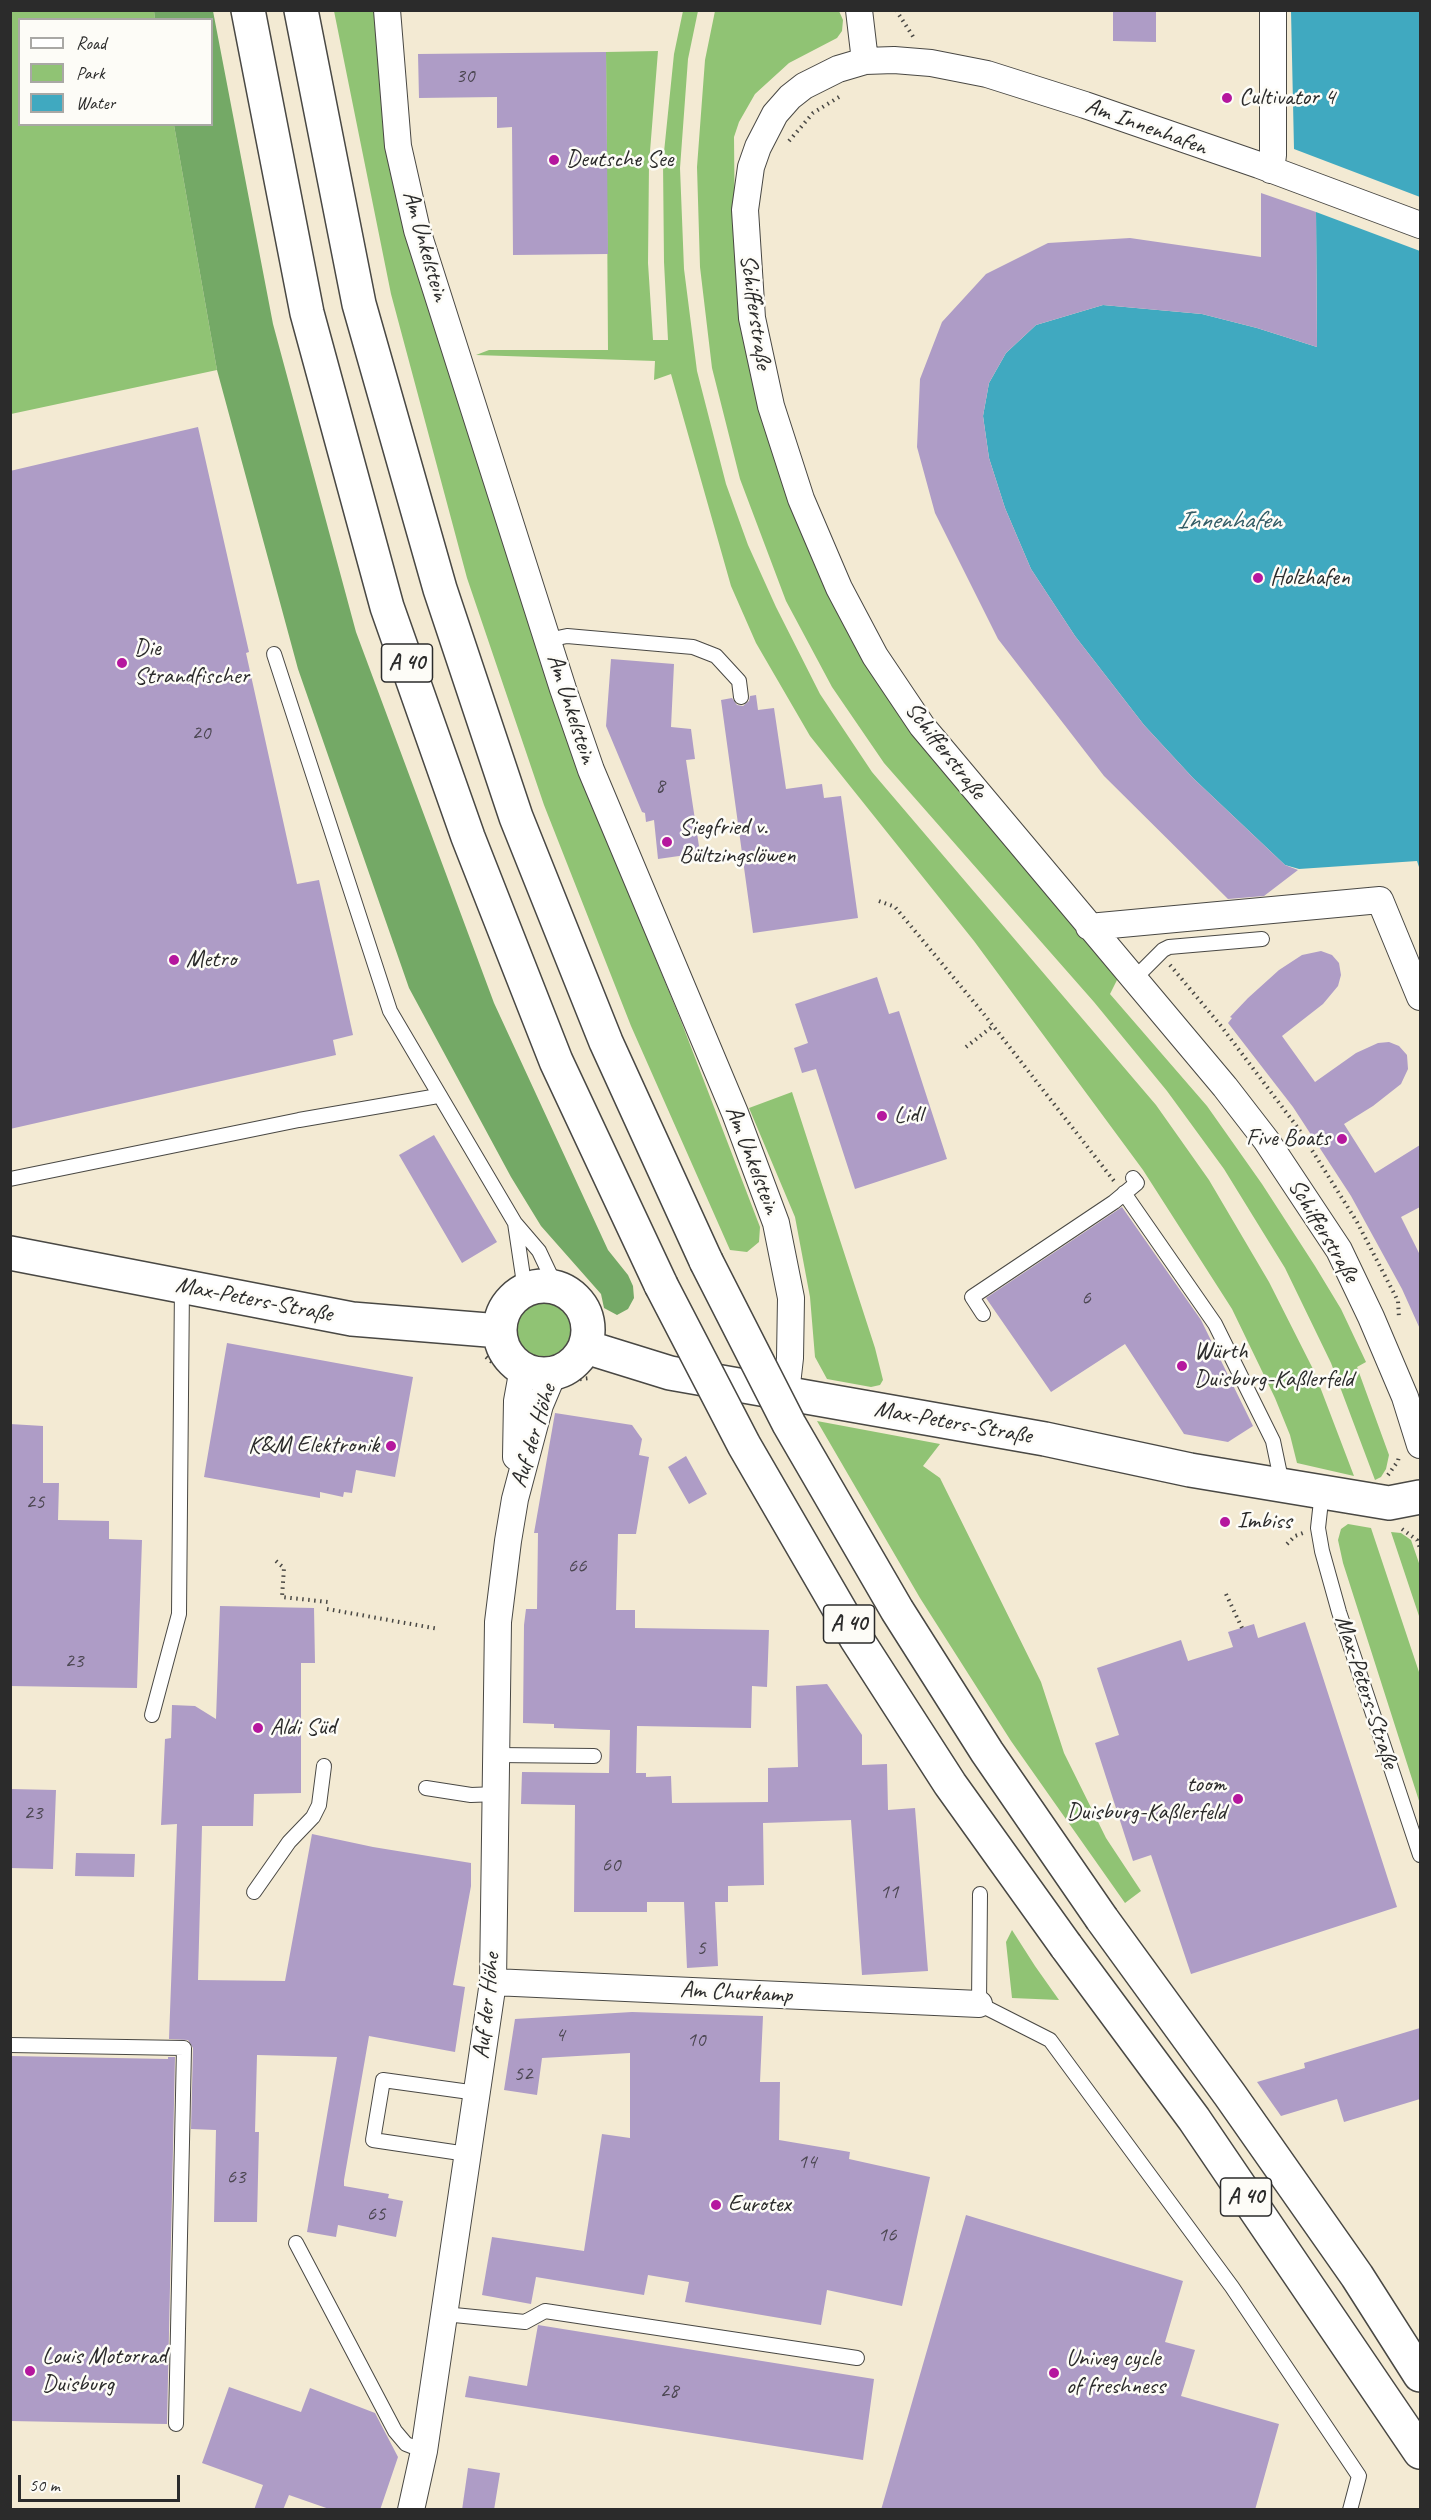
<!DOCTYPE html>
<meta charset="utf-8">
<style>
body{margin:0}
#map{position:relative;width:1431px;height:2520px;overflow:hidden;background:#f3ead3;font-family:Caveat,sans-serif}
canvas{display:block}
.frame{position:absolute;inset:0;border:12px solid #2b2b2b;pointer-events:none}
.legend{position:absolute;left:18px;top:18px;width:195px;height:108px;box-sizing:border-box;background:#fdfcf7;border:2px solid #a9a8a5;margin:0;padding:8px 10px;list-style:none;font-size:18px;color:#2b2b2b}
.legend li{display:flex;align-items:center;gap:12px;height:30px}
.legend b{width:30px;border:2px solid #a9a8a5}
.scale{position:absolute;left:18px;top:2475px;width:162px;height:27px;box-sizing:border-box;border:3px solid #2b2b2b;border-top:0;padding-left:8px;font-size:18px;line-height:21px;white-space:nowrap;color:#2b2b2b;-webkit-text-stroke:4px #fdfcf7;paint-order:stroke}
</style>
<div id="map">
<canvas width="1431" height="2520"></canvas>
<div class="frame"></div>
<ul class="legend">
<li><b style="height:8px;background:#fff"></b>Road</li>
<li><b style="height:16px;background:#90c374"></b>Park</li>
<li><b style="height:16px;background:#40a9c0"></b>Water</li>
</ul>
<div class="scale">50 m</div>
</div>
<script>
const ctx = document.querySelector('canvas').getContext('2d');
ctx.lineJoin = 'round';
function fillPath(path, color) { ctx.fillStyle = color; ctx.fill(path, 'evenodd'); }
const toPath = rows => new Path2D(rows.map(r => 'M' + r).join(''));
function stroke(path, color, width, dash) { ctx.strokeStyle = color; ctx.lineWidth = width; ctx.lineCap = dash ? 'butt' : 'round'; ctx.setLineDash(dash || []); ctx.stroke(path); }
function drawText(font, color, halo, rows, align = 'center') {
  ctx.font = font + ' Caveat,sans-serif'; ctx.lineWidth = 5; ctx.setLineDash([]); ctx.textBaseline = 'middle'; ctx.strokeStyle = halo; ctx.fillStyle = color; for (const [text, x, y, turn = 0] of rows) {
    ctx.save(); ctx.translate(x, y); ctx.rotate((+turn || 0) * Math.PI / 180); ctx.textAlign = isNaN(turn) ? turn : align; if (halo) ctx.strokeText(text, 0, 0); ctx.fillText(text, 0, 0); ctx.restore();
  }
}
fillPath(toPath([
 [10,11,154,11,155,19,20,20,20,124,174,125,217,370,11,414],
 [334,11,376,11,386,146,406,235,575,762,681,1021,760,1227,759,1242,747,1252,730,1250,631,1026,544,805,467,578,391,294],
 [683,11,698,11,688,59,680,168,684,269,697,371,726,484,748,545,776,607,820,694,872,772,1156,1105,1209,1180,1269,1282,1314,1371,1354,1476,1297,1463,1290,1435,1275,1398,1232,1309,1143,1170,974,941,810,736,756,643,731,586,671,374,654,380,655,361,476,355,489,350,608,350,606,52,658,51,649,164,648,263,653,340,668,340,664,262,663,162,674,54],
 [715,11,839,11,843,20,842,31,837,38,789,63,755,94,739,122,734,137,735,245,829,589,1119,976,1110,994,1207,1106,1262,1184,1315,1266,1341,1309,1366,1362,1357,1367,1389,1455,1386,1469,1381,1477,1375,1480,1331,1363,1285,1268,1224,1169,1167,1091,1094,1002,884,763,832,687,786,601,740,479,712,368,700,267,697,167,705,60],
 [792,1092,875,1348,883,1380,880,1385,871,1387,827,1379,815,1357,810,1297,795,1217,749,1108],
 '516 1330a29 29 0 1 1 58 0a29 29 0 1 1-58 0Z',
 [817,1421,940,1444,923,1466,940,1478,1041,1682,1064,1753,1106,1838,1141,1891,1125,1903,1011,1741,920,1598],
 [1348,1524,1371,1528,1420,1675,1420,1804,1343,1563,1338,1540,1341,1529],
 [1391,1532,1401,1533,1411,1540,1420,1566,1420,1619],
 [1012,1930,1035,1966,1059,2000,1012,1998,1006,1942]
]), '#90c374');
fillPath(toPath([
 [154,11,213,11,273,324,356,632,494,1003,608,1250,628,1275,633,1286,634,1298,628,1309,617,1315,604,1308,601,1294,541,1226,511,1177,409,988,298,669,217,370,174,125,212,124,212,20,155,19]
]), '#74a966');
fillPath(toPath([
 [1291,11,1420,11,1420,197,1294,149],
 [1316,212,1420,251,1420,870,1417,861,1299,869,1285,865,1193,778,1144,725,1075,636,1031,569,1005,508,989,458,983,416,989,383,1006,353,1036,325,1103,305,1202,314,1257,328,1317,347]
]), '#40a9c0');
fillPath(toPath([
 [1113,10,1156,10,1156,42,1113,41],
 [606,52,608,254,513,255,512,127,497,128,497,97,419,98,418,54],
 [1261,193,1316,212,1317,347,1257,328,1202,314,1103,305,1036,325,1006,353,989,383,983,416,989,458,1005,508,1031,569,1075,636,1144,725,1193,778,1285,865,1298,870,1264,896,1228,899,1104,776,998,639,935,513,917,447,920,379,942,322,986,274,1048,243,1130,238,1261,257],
 [198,427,249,652,246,653,297,884,319,880,353,1035,333,1040,336,1055,10,1129,10,471],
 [611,659,674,664,671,727,691,729,695,759,686,760,700,853,658,859,654,820,646,822,645,813,642,812,606,726],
 [756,695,758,710,774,708,786,789,822,784,824,798,841,796,858,918,753,933,721,700,732,698,737,705,743,706,749,701,750,696],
 [1321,951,1332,955,1339,963,1341,975,1338,986,1323,1004,1282,1036,1315,1082,1356,1053,1378,1043,1389,1042,1399,1046,1407,1055,1408,1069,1401,1084,1373,1106,1344,1124,1375,1173,1420,1145,1420,1207,1401,1217,1420,1255,1420,1329,1402,1289,1351,1196,1293,1107,1228,1023,1232,1018,1230,1017,1248,998,1279,970,1302,955],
 [877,977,889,1014,899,1011,947,1159,855,1189,816,1069,802,1073,794,1048,808,1043,795,1004],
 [434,1135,497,1242,462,1263,399,1155],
 [1122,1207,1201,1320,1253,1426,1228,1442,1184,1434,1125,1344,1051,1392,986,1298],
 [227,1343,413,1377,395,1477,356,1470,352,1493,344,1492,343,1497,320,1492,320,1498,204,1477],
 [555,1413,632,1425,642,1439,639,1455,649,1457,636,1534,618,1534,616,1610,635,1610,635,1628,769,1630,767,1687,752,1686,751,1728,637,1726,636,1773,646,1773,646,1777,671,1776,672,1803,768,1802,768,1768,798,1767,796,1686,827,1684,862,1735,862,1765,887,1764,888,1810,915,1808,928,1971,862,1975,851,1820,763,1823,764,1885,728,1886,728,1902,715,1902,718,1966,687,1968,684,1902,647,1902,647,1912,574,1912,575,1805,521,1804,522,1772,609,1773,610,1730,554,1728,554,1724,523,1723,524,1625,526,1609,537,1609,538,1533,534,1533],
 [10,1424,43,1426,43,1483,59,1483,58,1520,109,1521,109,1539,142,1540,137,1688,10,1686],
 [686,1456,707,1494,689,1504,668,1467],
 [220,1606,314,1608,315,1663,301,1663,301,1793,254,1794,253,1826,202,1826,198,1980,285,1981,312,1834,373,1847,471,1863,471,1886,453,1985,465,1987,455,2052,369,2036,344,2180,344,2186,389,2194,388,2198,403,2201,396,2237,338,2225,336,2237,307,2232,337,2057,257,2055,255,2132,259,2132,257,2222,214,2222,216,2130,191,2129,193,2048,188,2040,169,2039,177,1824,161,1825,165,1739,171,1738,172,1705,195,1706,216,1719],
 [1305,1622,1397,1907,1191,1974,1151,1855,1133,1861,1095,1743,1119,1735,1097,1668,1181,1640,1188,1661,1233,1647,1228,1632,1254,1624,1258,1638],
 [10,1789,56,1790,53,1869,10,1868],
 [76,1853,135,1854,134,1877,75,1876],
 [632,2012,763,2016,760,2082,780,2082,779,2140,850,2152,849,2159,930,2177,902,2306,827,2290,821,2325,685,2302,689,2282,648,2275,644,2295,536,2277,531,2304,482,2295,492,2237,584,2251,602,2134,630,2138,630,2053,542,2058,537,2095,504,2090,515,2019],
 [1420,2028,1420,2099,1344,2122,1337,2099,1281,2116,1257,2082,1305,2068,1304,2063],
 [10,2056,168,2059,168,2057,175,2057,167,2424,10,2421],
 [966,2215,1183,2281,1165,2342,1195,2350,1181,2396,1279,2424,1255,2510,881,2510],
 [538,2325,874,2379,863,2460,465,2397,469,2376,527,2386],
 [229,2387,301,2412,310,2388,375,2413,398,2457,380,2510,332,2510,289,2495,283,2510,254,2510,263,2485,202,2463],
 [468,2468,500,2473,494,2510,462,2510]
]), '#ae9cc6');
const lane = toPath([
 [548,640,567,636,693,647,716,656,739,681,741,697],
 [274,654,390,1011,515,1223,539,1251,556,1287],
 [1135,978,1163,950,1169,947,1262,939],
 [10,1179,299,1120,438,1096],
 [1124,1193,1215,1324,1273,1441,1282,1484],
 [515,1223,525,1290],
 [983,1314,972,1297,1114,1202,1137,1183,1133,1178],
 [1322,1492,1318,1528,1322,1551,1339,1612,1420,1855],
 [152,1715,179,1614,182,1285],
 [497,1755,594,1756],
 [426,1788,471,1795,497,1794],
 [254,1892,289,1842,313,1817,319,1805,324,1766],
 [980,1894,979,2004,1050,2040,1232,2287,1359,2476,1350,2510],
 [10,2045,184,2048,176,2424],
 [467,2154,373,2140,383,2080,477,2093],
 [296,2243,395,2431,406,2444,424,2451],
 [444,2314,525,2322,545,2311,857,2358]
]);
const street = toPath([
 [387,10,398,146,417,230,563,689,591,770,735,1113,776,1223,791,1298,790,1358,786,1393],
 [859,10,865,61],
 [1271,170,1273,155,1273,10],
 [1420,225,1259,165,1085,105,987,74,931,63,894,60,865,61,838,69,804,86,790,97,775,114,758,147,751,167,745,210,752,318,771,406,801,499,839,588,875,656,922,726,1225,1087,1266,1140,1339,1250,1371,1317,1405,1397,1420,1445],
 [1089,927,1380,900,1420,997],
 [516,1457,517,1401,523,1368],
 [493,1982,979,2004],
 [411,2510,424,2451,493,1982,498,1622,508,1541,515,1499,540,1405,553,1374]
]);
const secondary = toPath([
 [10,1253,352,1319,500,1331],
 '500 1330a44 44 0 1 1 88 0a44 44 0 1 1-88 0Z',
 [586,1347,670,1373,1045,1439,1190,1470,1389,1503,1420,1497]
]);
const highway = toPath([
 [248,10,307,313,387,607,468,837,556,1061,661,1285],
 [301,10,359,304,440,589,516,817,606,1042,706,1261],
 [1102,1919,1230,2095,1357,2276,1420,2375],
 [1066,1946,1194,2119,1420,2452]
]);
stroke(lane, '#494844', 16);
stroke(street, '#494844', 28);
stroke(secondary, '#494844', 36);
stroke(highway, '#494844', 36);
stroke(toPath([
 [896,10,914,38],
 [789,141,813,113,839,97],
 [879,901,895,907,983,1013,1114,1181],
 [1170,965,1221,1026,1298,1128,1357,1222,1398,1301,1399,1318],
 [966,1047,993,1026],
 [573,1282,592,1300,600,1322],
 [491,1303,502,1293,507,1284],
 [486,1357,501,1370],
 [574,1380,590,1378],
 [1388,1475,1398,1461,1399,1456],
 [1402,1529,1417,1540,1420,1548],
 [1287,1544,1295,1536,1303,1533],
 [276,1561,284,1568,282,1597,328,1602],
 [1226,1594,1242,1628],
 [327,1609,439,1629]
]), '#494844', 4, [1.5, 4.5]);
stroke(lane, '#fff', 14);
stroke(street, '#fff', 26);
stroke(secondary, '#fff', 33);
stroke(highway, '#fff', 33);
const highwayBridge = toPath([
 [706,1261,789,1424,897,1610,987,1752,1102,1919],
 [661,1285,744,1445,856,1638,950,1784,1066,1946]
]);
stroke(highwayBridge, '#494844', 36, []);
stroke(highwayBridge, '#fff', 33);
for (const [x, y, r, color] of [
 [1227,98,6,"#b5179e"],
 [554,160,6,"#b5179e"],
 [1258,578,6,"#b5179e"],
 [122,663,6,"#b5179e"],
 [667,842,6,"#b5179e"],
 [174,960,6,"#b5179e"],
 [882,1116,6,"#b5179e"],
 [1342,1139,6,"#b5179e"],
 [1182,1366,6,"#b5179e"],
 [391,1446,6,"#b5179e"],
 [1225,1522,6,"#b5179e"],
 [258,1728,6,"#b5179e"],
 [1238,1799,6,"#b5179e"],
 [716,2205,6,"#b5179e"],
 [30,2371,6,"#b5179e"],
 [1054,2373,6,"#b5179e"]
]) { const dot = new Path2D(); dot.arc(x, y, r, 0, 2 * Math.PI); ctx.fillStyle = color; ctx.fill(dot); stroke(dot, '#fdfcf7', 2); }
drawText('21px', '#4c4752', null, [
 ["30",465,76],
 ["20",201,733],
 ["8",660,786],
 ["6",1086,1298],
 ["25",35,1502],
 ["66",577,1566],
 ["23",74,1661],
 ["23",33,1813],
 ["60",611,1865],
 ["11",889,1892],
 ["5",701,1948],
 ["4",560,2035],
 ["10",696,2040],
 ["52",523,2074],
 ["14",807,2162],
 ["63",236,2177],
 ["65",376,2214],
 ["16",887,2235],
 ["28",669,2391]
]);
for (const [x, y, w] of [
 [407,663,51],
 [849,1624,51],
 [1246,2197,51]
]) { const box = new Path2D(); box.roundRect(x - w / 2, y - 19, w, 38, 4.5); ctx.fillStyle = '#fdfcf7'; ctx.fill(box); stroke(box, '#2b2b2b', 1.5); }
drawText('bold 22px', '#2b2b2b', null, [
 ["A 40",407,663],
 ["A 40",849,1624],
 ["A 40",1246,2197]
]);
drawText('24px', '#2b2b2b', '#fdfcf7', [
 ["Cultivator 4",1239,98],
 ["Deutsche See",566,160],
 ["Holzhafen",1270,578],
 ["Die",134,649],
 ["Strandfischer",134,677],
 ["Siegfried v.",679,828],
 ["Bültzingslöwen",679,856],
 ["Metro",186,960],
 ["Lidl",894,1116],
 ["Five Boats",1330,1139,"right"],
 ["Würth",1194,1352],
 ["Duisburg-Kaßlerfeld",1194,1380],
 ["K&M Elektronik",379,1446,"right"],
 ["Imbiss",1237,1522],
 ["Aldi Süd",270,1728],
 ["toom",1226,1785,"right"],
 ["Duisburg-Kaßlerfeld",1226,1813,"right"],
 ["Eurotex",728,2205],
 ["Louis Motorrad",42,2357],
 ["Duisburg",42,2385],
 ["Univeg cycle",1066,2359],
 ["of freshness",1066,2387]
], 'left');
drawText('24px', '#2b2b2b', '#fdfcf7', [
 ["Am Innenhafen",1146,127,20],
 ["Am Unkelstein",425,246,74],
 ["Schifferstraße",755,312,82],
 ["Am Unkelstein",571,709,72],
 ["Schifferstraße",945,751,52],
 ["Am Unkelstein",752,1160,69],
 ["Schifferstraße",1323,1231,59],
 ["Max-Peters-Straße",254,1300,11],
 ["Max-Peters-Straße",953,1423,10],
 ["Auf der Höhe",534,1436,-73],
 ["Max-Peters-Straße",1366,1692,72],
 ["Am Churkamp",736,1993,3],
 ["Auf der Höhe",487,2006,-84]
]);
drawText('italic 26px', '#335d67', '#fdfcf7', [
 ["Innenhafen",1229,521]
]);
</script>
